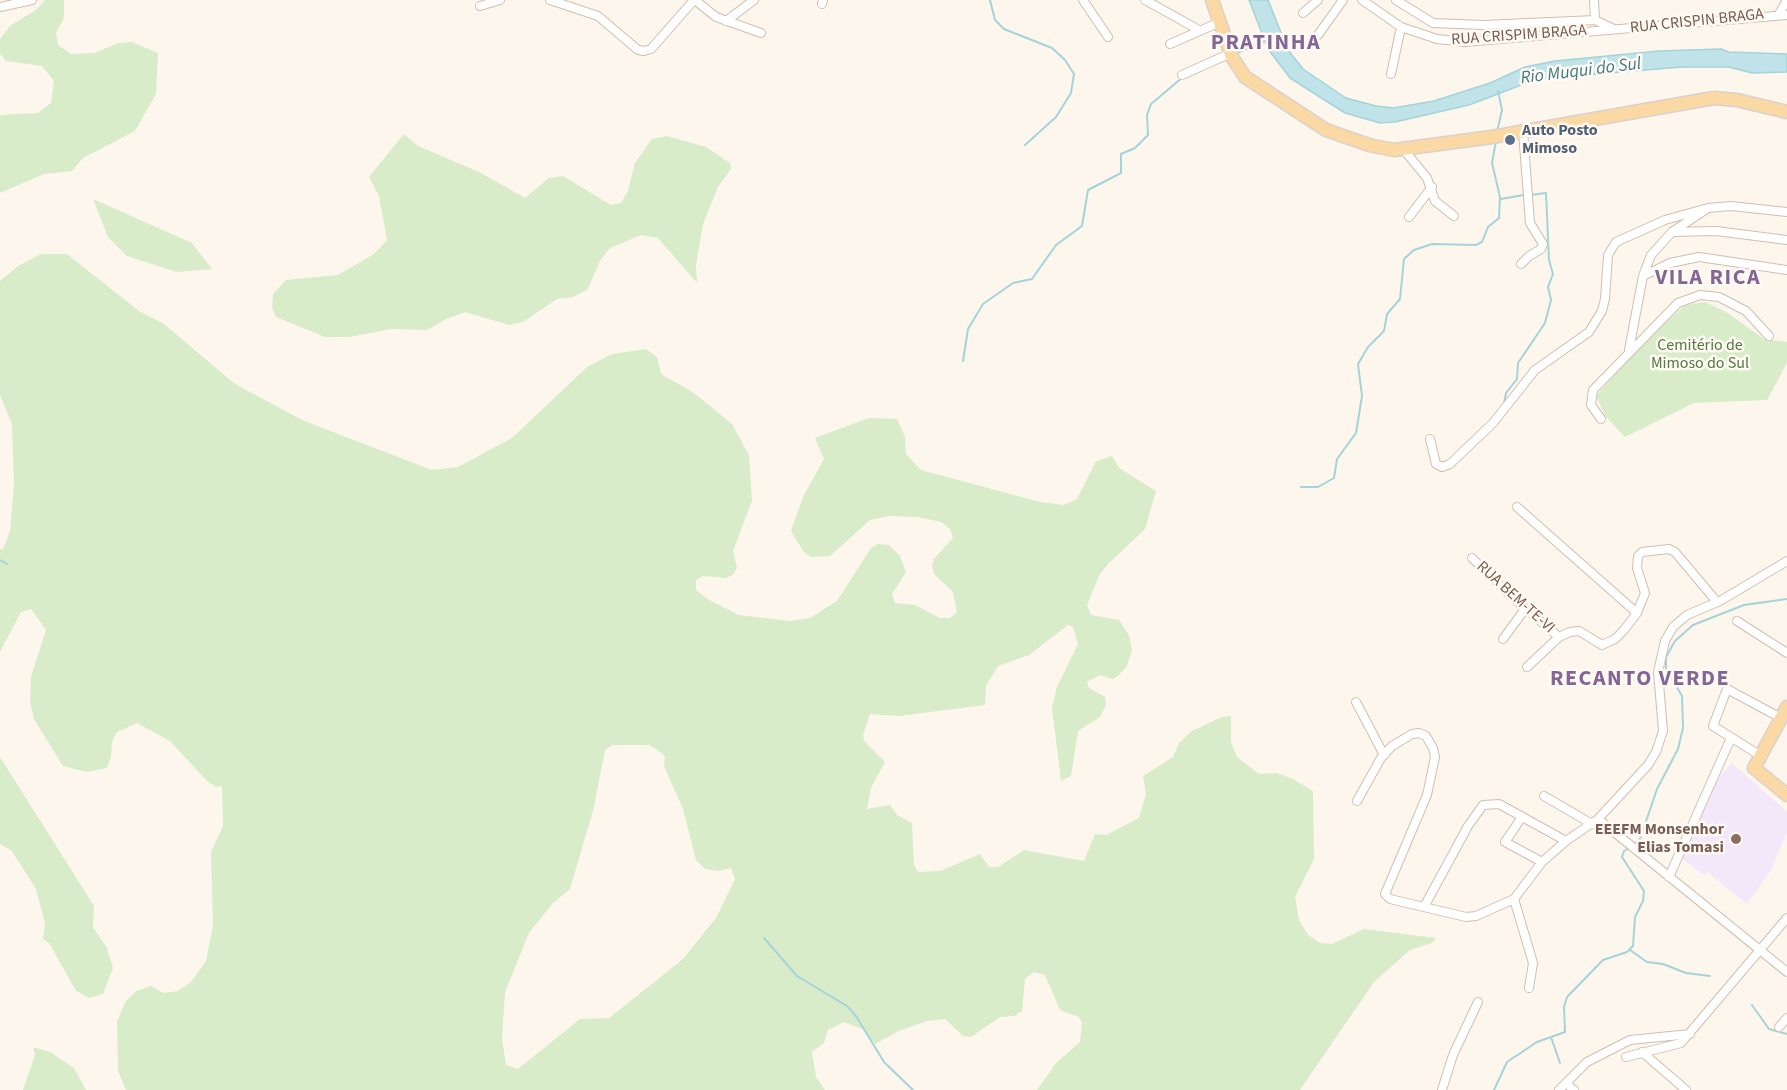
<!DOCTYPE html>
<meta charset="utf-8">
<style>
body{margin:0}
canvas{display:block;background:#fdf6ec}
</style>
<canvas width="1787" height="1090"></canvas>
<script>
const ctx = document.querySelector('canvas').getContext('2d');
ctx.lineJoin = 'round';
function fillPath(path, color) { ctx.fillStyle = color; ctx.fill(path, 'evenodd'); }
const toPath = rows => new Path2D(rows.map(r => 'M' + r).join(''));
function stroke(path, color, width, dash) { ctx.strokeStyle = color; ctx.lineWidth = width; ctx.lineCap = dash ? 'butt' : 'round'; ctx.setLineDash(dash || []); ctx.stroke(path); }
function drawText(font, color, halo, rows, align = 'center') {
  ctx.font = font + ' "Source Sans 3",sans-serif'; ctx.lineWidth = 5; ctx.setLineDash([]); ctx.textBaseline = 'middle'; ctx.strokeStyle = halo; ctx.fillStyle = color; for (const [text, x, y, turn = 0] of rows) {
    ctx.save(); ctx.translate(x, y); ctx.rotate((+turn || 0) * Math.PI / 180); ctx.textAlign = isNaN(turn) ? turn : align; if (halo) ctx.strokeText(text, 0, 0); ctx.fillText(text, 0, 0); ctx.restore();
  }
}
fillPath(toPath([
 [1732,763,1787,812,1787,832,1771,870,1747,904,1707,872,1704,875,1679,857,1708,789]
]), '#f3e8fa');
fillPath(toPath([
 [45,0,64,0,64,18,56,33,58,45,71,54,94,53,119,43,132,42,158,53,156,94,135,131,83,158,72,171,44,174,0,193,0,115,38,113,51,103,54,81,42,66,6,61,0,54,0,39,11,25,36,10],
 [404,134,418,146,479,172,525,198,549,178,563,176,611,205,621,203,628,191,635,163,652,139,667,136,706,147,730,163,731,169,718,187,703,224,696,265,697,283,658,238,641,235,610,248,600,261,588,289,573,297,557,299,523,322,509,325,465,312,446,319,427,330,391,329,350,337,325,337,276,317,272,308,273,294,286,280,338,275,374,254,387,240,379,196,369,177],
 [93,199,192,243,212,269,177,272,127,256,108,237],
 [41,254,67,254,139,311,164,324,235,384,302,420,432,470,458,467,512,438,587,367,612,354,646,349,657,357,661,374,694,393,732,424,749,455,752,501,733,551,737,568,733,575,726,578,703,576,696,580,696,590,709,600,739,615,791,621,810,618,837,601,871,548,878,544,889,545,900,556,906,572,892,594,895,603,915,605,940,618,950,618,957,612,953,592,934,574,932,566,934,559,953,538,950,529,941,522,918,517,889,516,870,520,830,556,811,557,803,551,791,531,804,495,824,459,815,438,869,418,897,419,905,437,906,454,921,470,1040,502,1064,505,1077,499,1096,461,1112,456,1119,468,1156,491,1145,529,1108,564,1100,574,1087,605,1091,615,1119,620,1129,635,1132,650,1127,666,1118,676,1113,679,1100,675,1087,682,1089,688,1105,697,1106,705,1100,717,1078,731,1071,776,1061,781,1052,708,1057,687,1078,644,1073,627,1068,625,1029,655,998,666,986,686,985,705,899,716,870,714,863,735,864,741,885,762,871,788,867,809,890,805,897,815,912,823,914,865,918,872,940,871,980,854,989,867,998,867,1024,850,1084,861,1095,834,1106,835,1139,818,1146,794,1143,776,1173,757,1179,743,1192,731,1222,717,1231,716,1231,742,1237,757,1259,774,1277,773,1293,779,1313,791,1314,859,1295,897,1299,920,1308,935,1320,943,1332,944,1364,929,1436,938,1432,943,1410,950,1374,982,1300,1090,1037,1090,1056,1063,1080,1042,1082,1023,1079,1017,1060,1010,1045,975,1034,972,1025,979,1022,1011,1014,1016,1000,1017,971,1037,963,1036,945,1019,927,1021,901,1030,875,1044,864,1030,844,1022,828,1030,824,1043,812,1052,816,1077,825,1090,126,1090,118,1071,117,1021,126,1001,136,991,151,986,164,993,178,991,191,982,206,961,213,926,211,852,223,826,222,786,216,787,207,781,170,741,137,723,117,732,112,742,111,757,107,768,87,772,63,766,34,719,30,702,31,677,46,630,31,609,21,612,0,652,0,549,3,549,10,531,14,484,12,424,0,395,0,281,18,266],
 [613,745,650,745,665,756,664,766,683,809,696,860,705,869,718,871,731,868,735,879,716,918,683,959,609,1018,580,1019,518,1069,506,1065,502,1039,505,992,529,933,552,904,570,889,594,807,605,750],
 [1705,302,1726,312,1764,339,1787,342,1787,363,1767,400,1694,403,1625,437,1606,417,1596,396,1637,349,1685,305],
 [0,757,94,906,93,927,107,948,113,968,103,994,89,998,76,991,49,943,43,939,45,923,36,889,12,851,0,844],
 [33,1047,50,1052,74,1068,86,1090,23,1090,35,1055]
]), '#d8ecc9');
const water = toPath([
 [1249,0,1268,0,1288,50,1303,69,1346,98,1376,106,1393,108,1434,101,1490,83,1525,67,1555,61,1659,51,1721,49,1729,52,1787,54,1787,72,1752,73,1729,67,1682,67,1537,79,1469,105,1395,122,1380,123,1345,113,1290,78,1268,49,1249,0]
]);
fillPath(water, '#bfe3e8');
stroke(water, '#a5d3da', 1.5);
stroke(toPath([
 [990,0,995,20,1004,29,1052,48,1065,60,1074,74,1071,93,1056,117,1025,145],
 [1235,54,1265,41],
 [1497,132,1502,110,1498,91],
 [1501,199,1524,195],
 [963,361,968,329,983,304,1013,283,1032,279,1056,245,1082,226,1088,190,1121,173,1121,154,1135,148,1148,135,1147,115,1151,104,1183,77],
 [1504,404,1506,393,1517,379,1518,363,1545,323,1551,300,1548,287,1553,274,1549,260,1546,193,1530,195],
 [1301,487,1318,487,1334,478,1337,459,1356,433,1362,396,1358,364,1368,347,1384,331,1387,314,1400,299,1404,259,1414,250,1432,244,1476,245,1482,242,1488,227,1499,218,1500,197,1492,163,1496,141],
 [0,560,7,564],
 [1633,845,1640,839,1657,789,1678,749,1683,728,1682,696,1666,668,1666,657,1675,641,1693,625,1744,605,1787,599],
 [764,938,797,976,847,1006,856,1016,884,1062,913,1090],
 [1630,950,1647,962,1663,964,1686,973,1710,976],
 [1752,1005,1769,1029,1787,1034],
 [1551,1037,1560,1063],
 [1494,1090,1507,1062,1537,1042,1565,1032,1564,1007,1567,997,1603,960,1627,952,1633,946,1635,917,1643,901,1644,891,1622,857,1624,851,1629,848]
]), '#a5d3da', 2);
const street = toPath([
 [550,0,598,16,638,50,644,51,651,49,694,0],
 [695,0,716,17,761,33],
 [1083,0,1108,37],
 [1145,0,1199,30],
 [1362,0,1401,27,1437,39,1465,42,1787,15],
 [1396,0,1433,23,1483,25,1595,20,1614,29],
 [1594,0,1595,20],
 [822,4,823,0],
 [480,6,500,0],
 [0,7,32,0],
 [1303,13,1318,0],
 [1779,14,1787,0],
 [726,21,754,0],
 [1318,35,1343,0],
 [1170,44,1220,22],
 [1391,74,1401,27],
 [1182,75,1231,53],
 [1404,150,1427,178,1435,201,1454,216],
 [1409,217,1432,187],
 [1672,232,1716,231,1787,240],
 [1521,264,1529,256,1541,249,1543,244,1530,223,1523,131],
 [1643,276,1670,263,1699,257,1787,270],
 [1629,350,1643,276,1651,255,1672,232,1708,208,1731,206,1787,212],
 [1601,419,1591,405,1593,390,1678,303,1700,295,1719,297,1746,311,1769,336],
 [1430,439,1436,464,1442,467,1450,464,1493,423,1535,370,1589,332,1602,311,1605,299,1608,255,1616,242,1665,220,1708,208],
 [1517,507,1637,613],
 [1472,558,1511,596,1559,637],
 [1737,621,1787,653],
 [1503,639,1525,609],
 [1527,667,1559,637,1570,632,1579,631,1602,645,1615,639,1624,630,1637,613,1645,593,1637,568,1638,556,1642,552,1669,549,1675,552,1717,602],
 [1356,702,1384,755],
 [1761,756,1713,726,1727,689,1781,718],
 [1544,796,1592,824],
 [1357,801,1381,758,1392,746,1412,734,1419,733,1426,736,1433,748,1435,757,1427,795,1385,894,1390,899,1466,917,1476,916,1514,899,1542,862,1566,841,1598,819,1648,765,1656,752,1663,731,1658,672,1665,641,1673,627,1687,615,1720,601,1787,561],
 [1522,817,1505,842,1542,862],
 [1598,819,1787,972],
 [1669,877,1731,738],
 [1514,899,1533,963,1529,988],
 [1424,907,1468,826,1483,805,1499,804,1566,841],
 [1779,1027,1787,1018],
 [1642,1052,1686,1090],
 [1626,1057,1681,1043,1787,918],
 [1566,1083,1574,1090],
 [1442,1090,1453,1055,1478,1002],
 [1559,1090,1587,1062,1630,1040,1690,1034]
]);
const primary = toPath([
 [1212,0,1232,57,1245,77,1326,130,1369,145,1394,150,1492,137,1714,98,1737,100,1787,112],
 [1787,707,1754,768,1787,795]
]);
stroke(street, '#d1beb0', 10);
stroke(primary, '#dad1cd', 15);
stroke(street, '#fff', 8);
stroke(primary, '#fbd9a5', 12);
for (const [x, y, r, color] of [
 [1510,140,6,"#5c6f8a"],
 [1736,839,6,"#8d6e63"]
]) { const dot = new Path2D(); dot.arc(x, y, r, 0, 2 * Math.PI); ctx.fillStyle = color; ctx.fill(dot); stroke(dot, '#fffaf3', 2); }
drawText('16px', '#7a5c4d', '#fffaf3', [
 ["RUA CRISPIN BRAGA",1697,22,-6],
 ["RUA CRISPIM BRAGA",1519,36,-4],
 ["RUA BEM-TE-VI",1515,598,42]
]);
drawText('bold 16px', '#4e5e75', '#fffaf3', [
 ["Auto Posto",1522,131],
 ["Mimoso",1522,149]
], 'left');
drawText('16px', '#537a41', '#fffaf3', [
 ["Cemitério de",1700,346],
 ["Mimoso do Sul",1700,364]
]);
drawText('bold 16px', '#785e54', '#fffaf3', [
 ["EEEFM Monsenhor",1724,830],
 ["Elias Tomasi",1724,848]
], 'right');
drawText('italic 18px', '#437c86', '#fffaf3', [
 ["Rio Muqui do Sul",1581,72,-7]
]);
ctx.letterSpacing = '1.5px';
drawText('bold 22px', '#846695', '#fffaf3', [
 ["PRATINHA",1266,44],
 ["VILA RICA",1708,279],
 ["RECANTO VERDE",1640,680]
]);
ctx.letterSpacing = '0px';
</script>
